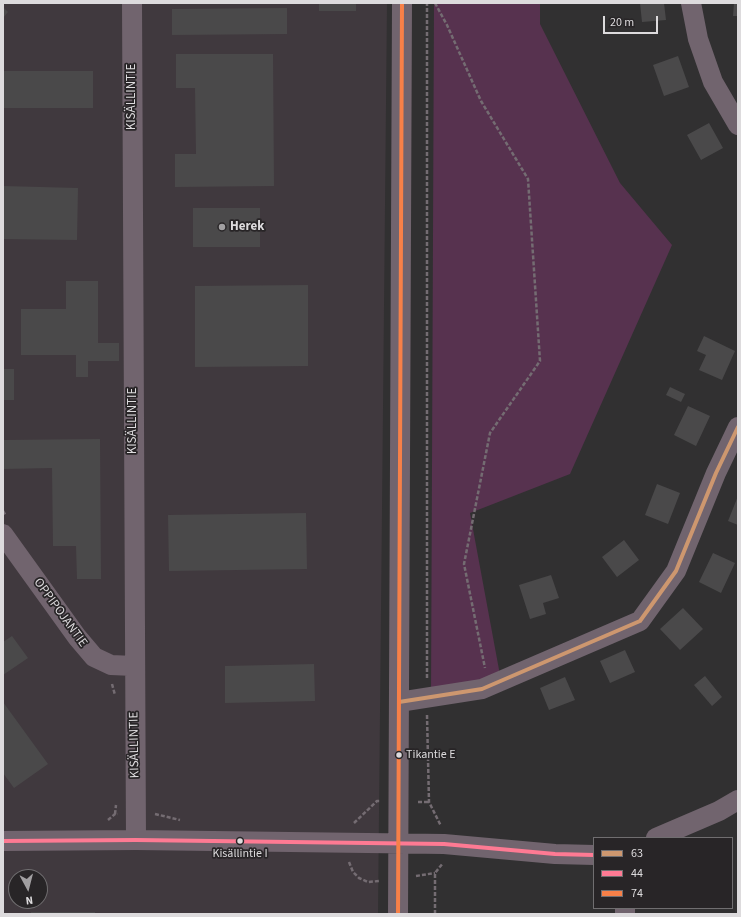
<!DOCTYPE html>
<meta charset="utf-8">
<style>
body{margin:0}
#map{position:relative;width:741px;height:917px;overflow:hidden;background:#313031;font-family:"Source Sans 3",sans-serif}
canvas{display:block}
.frame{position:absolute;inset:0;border:4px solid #dddbdd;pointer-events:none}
.legend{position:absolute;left:593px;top:837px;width:140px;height:72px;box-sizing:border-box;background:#282527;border:1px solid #706e70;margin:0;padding:5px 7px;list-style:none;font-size:12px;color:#dddbdd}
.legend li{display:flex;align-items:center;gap:8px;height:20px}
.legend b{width:20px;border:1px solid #706e70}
.north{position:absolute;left:8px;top:869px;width:40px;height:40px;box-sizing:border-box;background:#282527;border:1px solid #706e70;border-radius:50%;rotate:173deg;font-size:11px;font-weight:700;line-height:16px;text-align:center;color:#dddbdd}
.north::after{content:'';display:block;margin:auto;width:14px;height:18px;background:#a19fa1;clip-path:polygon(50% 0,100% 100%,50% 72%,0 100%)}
.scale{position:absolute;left:603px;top:16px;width:55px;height:18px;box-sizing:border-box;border:2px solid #dddbdd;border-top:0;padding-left:5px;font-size:12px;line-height:14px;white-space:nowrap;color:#dddbdd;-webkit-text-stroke:3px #282527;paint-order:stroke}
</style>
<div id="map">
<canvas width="741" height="917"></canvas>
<div class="frame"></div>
<ul class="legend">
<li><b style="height:5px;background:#cd976f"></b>63</li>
<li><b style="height:5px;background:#fe7a93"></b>44</li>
<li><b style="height:5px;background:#f78048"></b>74</li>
</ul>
<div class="north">N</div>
<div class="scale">20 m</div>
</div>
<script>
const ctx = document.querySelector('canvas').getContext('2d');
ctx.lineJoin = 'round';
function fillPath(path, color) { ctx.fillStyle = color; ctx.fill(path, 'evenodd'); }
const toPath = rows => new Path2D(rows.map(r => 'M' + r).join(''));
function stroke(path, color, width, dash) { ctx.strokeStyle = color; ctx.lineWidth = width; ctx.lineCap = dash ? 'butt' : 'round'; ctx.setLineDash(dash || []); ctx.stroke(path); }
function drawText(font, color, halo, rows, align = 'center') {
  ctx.font = font + ' "Source Sans 3",sans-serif'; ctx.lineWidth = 3.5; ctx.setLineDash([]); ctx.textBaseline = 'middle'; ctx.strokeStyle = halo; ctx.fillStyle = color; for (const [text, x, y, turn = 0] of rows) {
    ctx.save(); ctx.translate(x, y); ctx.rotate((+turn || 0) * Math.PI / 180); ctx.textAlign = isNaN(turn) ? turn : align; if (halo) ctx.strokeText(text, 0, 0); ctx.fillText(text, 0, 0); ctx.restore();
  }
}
fillPath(toPath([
 [3,3,387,3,378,914,3,914],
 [16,877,40,877,40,901,16,901]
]), '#40393e');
fillPath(toPath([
 [434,3,540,3,540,24,620,183,672,245,570,474,470,513,500,675,431,693]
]), '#57324f');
fillPath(toPath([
 [319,3,356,3,356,11,319,11],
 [640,3,664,3,666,20,642,22],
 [734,3,738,3,738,16,733,16],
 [3,7,8,12,3,18],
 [287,8,287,34,172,35,172,9],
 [176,54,273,54,274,186,175,187,175,154,196,154,195,88,176,88],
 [678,56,689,87,664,96,653,65],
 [3,71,93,71,93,108,3,108],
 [709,123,723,148,701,160,687,135],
 [3,186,78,188,77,240,3,239],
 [193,208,260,208,260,247,193,247],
 [66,281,98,281,98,343,119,343,119,361,88,361,88,377,76,377,76,355,21,355,21,309,66,309],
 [308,285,308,366,195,367,195,286],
 [704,336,735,351,722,380,699,370,706,355,697,351],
 [3,369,14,369,14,400,3,400],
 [670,387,685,394,681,402,666,395],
 [688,406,710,416,696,446,674,435],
 [100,439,101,579,77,579,76,546,53,546,52,468,3,469,3,440],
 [657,484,680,493,668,524,645,515],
 [738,496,738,525,728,521],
 [306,513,307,569,169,571,168,515],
 [624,540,639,560,617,577,602,557],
 [713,553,735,563,721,593,699,582],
 [551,575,559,598,543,603,546,614,530,619,519,585],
 [683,608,703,629,680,650,660,629],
 [12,636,28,658,3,675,3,642],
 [625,650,635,672,610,683,600,661],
 [314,664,315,701,225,703,225,666],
 [705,676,722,697,712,706,694,685],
 [565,677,575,700,549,710,540,688],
 [3,702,48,764,14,788,3,773],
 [31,912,95,912,95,914,31,914]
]), '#4a494a');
stroke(toPath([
 [435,3,447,25,481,101,528,179,540,361,490,433,464,564,485,668],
 [3,511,6,516],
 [427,678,427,3],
 [112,684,115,695],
 [427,715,429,802,441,826],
 [418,802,429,802],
 [115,814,116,805],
 [155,814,180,820],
 [108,820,115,814,118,814],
 [354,823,377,801,381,801],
 [349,862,353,872,359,878,368,882,379,881],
 [416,876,435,873],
 [435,914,435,873,443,863]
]), '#746c72', 2.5, [4, 2]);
stroke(toPath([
 [132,3,136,840],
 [691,3,698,39,713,82,738,125],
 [3,534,77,637,94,657,111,665,134,666],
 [399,702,482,689,640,621,676,571,716,473,738,427],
 [656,838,719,811,738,800],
 [3,841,136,840,444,844,555,854,594,855],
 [398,914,402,3],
 [625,914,625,908]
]), '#71646e', 20);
stroke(toPath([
 [399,702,482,689,640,621,676,571,716,473,738,427]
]), '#cd976f', 4);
stroke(toPath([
 [3,841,136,840,444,844,555,854,594,855]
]), '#fe7a93', 4);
stroke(toPath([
 [398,914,402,3]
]), '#f78048', 4);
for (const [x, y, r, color] of [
 [222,227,4,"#a19fa1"],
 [399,755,3.5,"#dddbdd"],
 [240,841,3.5,"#dddbdd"]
]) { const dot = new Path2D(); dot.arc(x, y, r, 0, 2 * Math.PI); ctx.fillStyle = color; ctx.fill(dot); stroke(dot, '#282527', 1.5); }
drawText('12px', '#dddbdd', '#282527', [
 ["Tikantie E",406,755],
 ["Kisällintie I",240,854,"center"]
], 'left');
drawText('13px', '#dddbdd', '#282527', [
 ["KISÄLLINTIE",132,97,-90],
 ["KISÄLLINTIE",133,421,-90],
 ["OPPIPOJANTIE",60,613,54],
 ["KISÄLLINTIE",135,745,-91]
]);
drawText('bold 13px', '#dddbdd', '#282527', [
 ["Herek",230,227]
], 'left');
</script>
